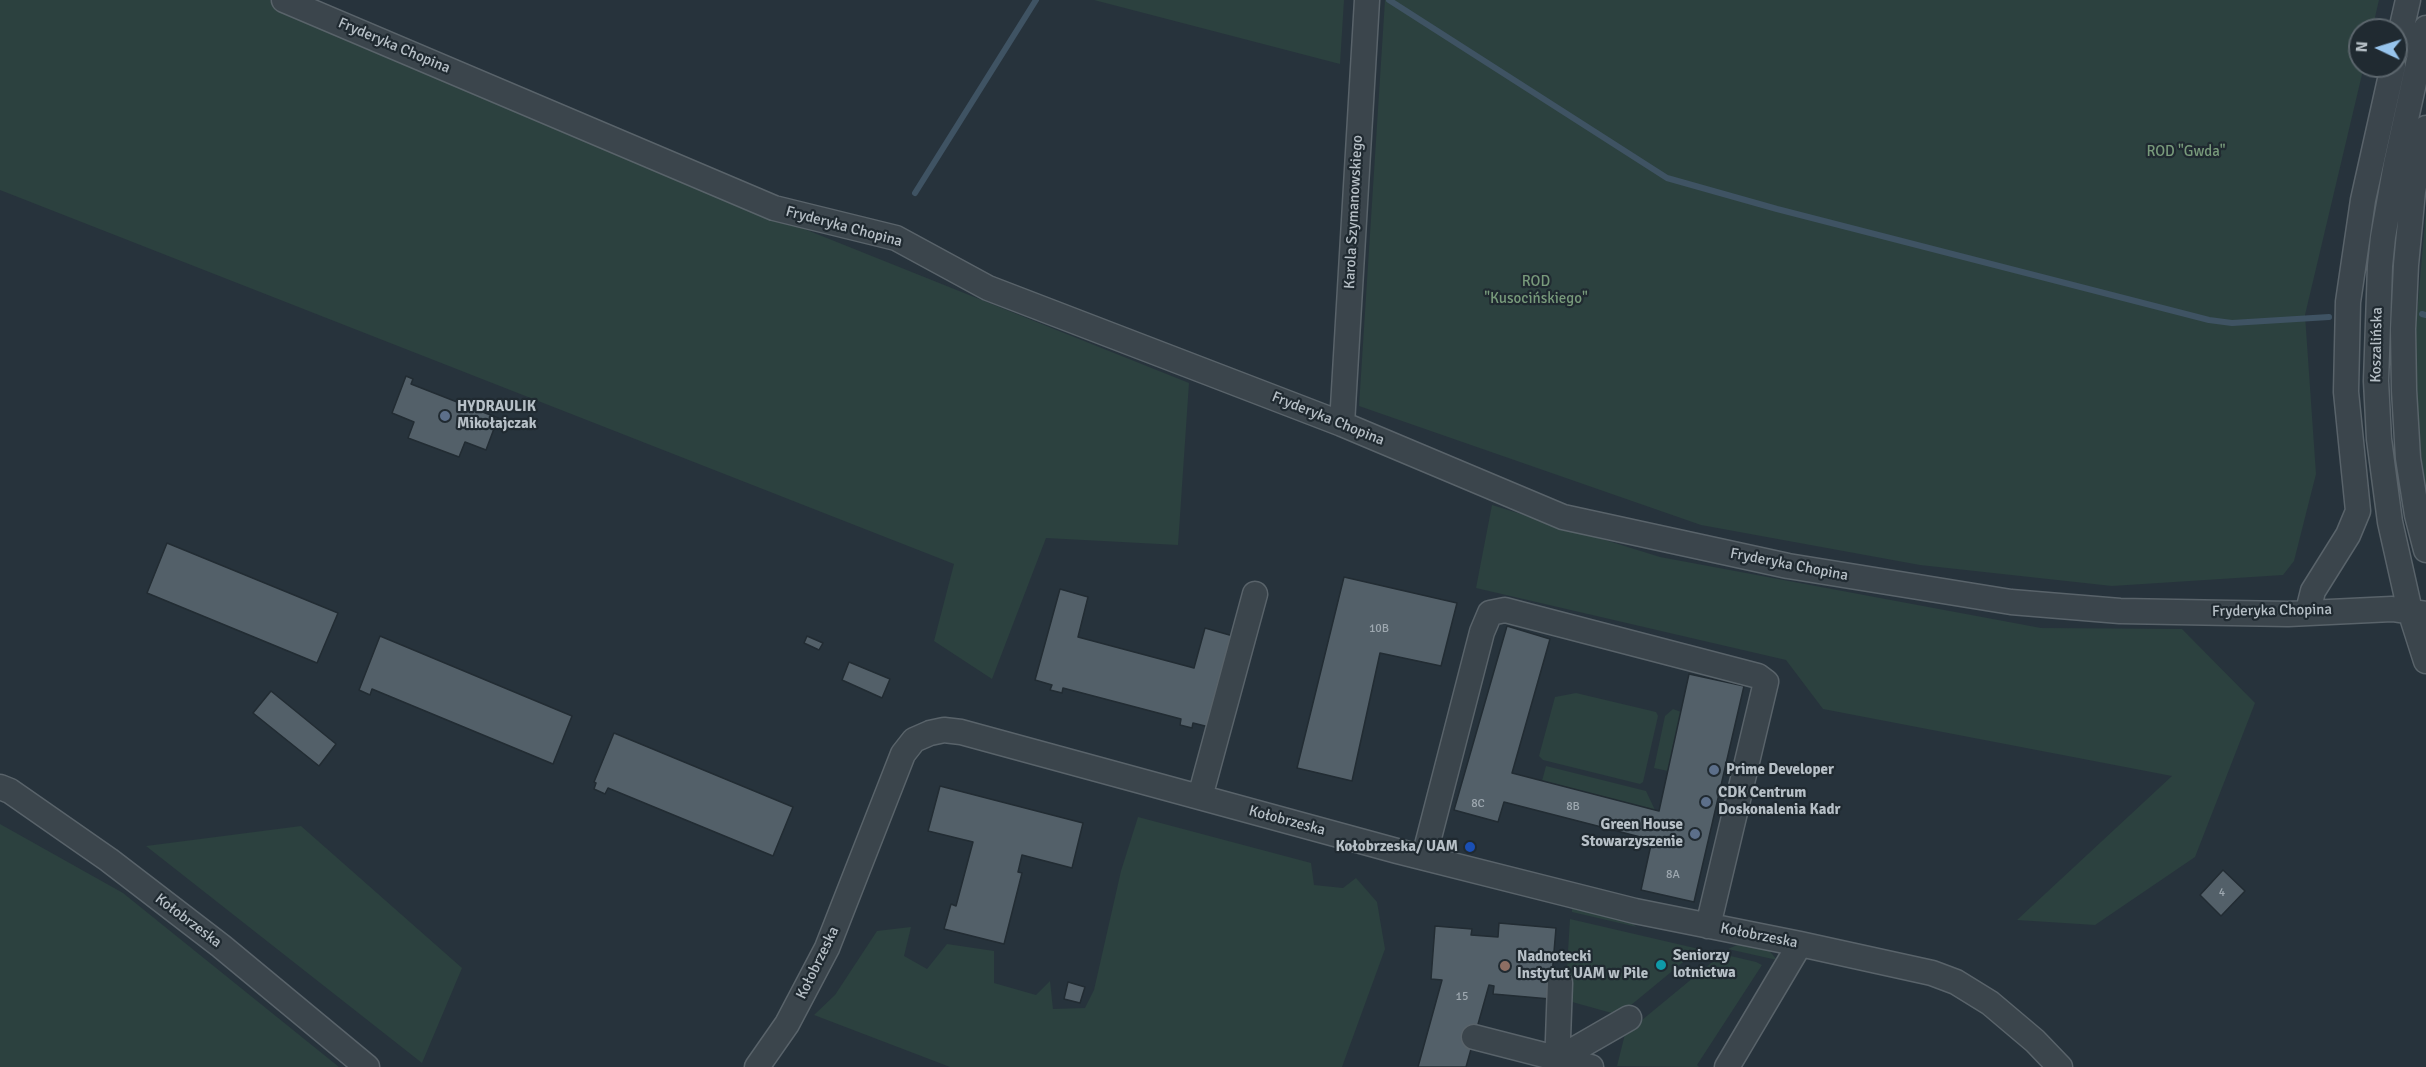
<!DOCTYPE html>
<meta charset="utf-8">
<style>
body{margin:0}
#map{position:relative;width:2426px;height:1067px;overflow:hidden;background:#27333c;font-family:Signika,sans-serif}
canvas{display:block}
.north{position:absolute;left:2348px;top:18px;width:60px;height:60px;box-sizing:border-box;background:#202a31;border:2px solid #5c666d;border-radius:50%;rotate:274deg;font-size:16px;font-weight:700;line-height:24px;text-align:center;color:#b7c0c7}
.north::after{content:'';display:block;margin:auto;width:21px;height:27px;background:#97c4ec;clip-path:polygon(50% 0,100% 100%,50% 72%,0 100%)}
</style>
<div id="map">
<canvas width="2426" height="1067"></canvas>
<div class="north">N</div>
</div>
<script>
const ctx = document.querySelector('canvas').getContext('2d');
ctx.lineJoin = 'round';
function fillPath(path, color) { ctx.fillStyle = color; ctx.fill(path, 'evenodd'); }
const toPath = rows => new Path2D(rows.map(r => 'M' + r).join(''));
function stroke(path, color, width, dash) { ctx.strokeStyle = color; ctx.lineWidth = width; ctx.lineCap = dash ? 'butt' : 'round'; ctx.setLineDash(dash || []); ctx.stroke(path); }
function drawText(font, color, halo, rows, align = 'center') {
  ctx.font = font + ' Signika,sans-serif'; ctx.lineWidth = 4.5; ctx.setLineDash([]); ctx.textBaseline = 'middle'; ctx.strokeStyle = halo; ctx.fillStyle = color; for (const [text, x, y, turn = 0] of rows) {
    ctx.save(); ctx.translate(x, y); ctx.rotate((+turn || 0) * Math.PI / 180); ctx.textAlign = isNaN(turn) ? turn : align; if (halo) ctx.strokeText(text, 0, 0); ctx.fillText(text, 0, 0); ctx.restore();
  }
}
fillPath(toPath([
 [0,0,270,0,562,132,1189,383,1178,545,1046,538,992,679,934,641,954,564,0,190],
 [1094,0,1344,0,1340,64],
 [1385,0,2379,0,2372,30,2360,30,2360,66,2364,66,2305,315,2316,474,2294,561,2283,575,2112,586,1920,565,1701,525,1359,406],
 [2426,211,2426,493,2415,407,2414,348],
 [1492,505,1660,557,2041,628,2182,629,2255,703,2195,857,2095,925,2017,920,2172,776,1823,709,1786,660,1476,588],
 [1576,693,1656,712,1658,716,1643,782,1640,784,1543,760,1539,756,1555,697],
 [1673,709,1681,712,1668,771,1654,768,1665,716],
 [1546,766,1646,791,1655,810,1542,781],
 [1138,817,1311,863,1314,885,1343,888,1356,878,1377,902,1385,949,1342,1067,950,1067,814,1015,835,995,877,931,911,927,904,956,927,969,947,944,994,951,994,983,1036,995,1050,981,1053,1009,1085,1008,1094,990,1121,871],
 [0,824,123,893,339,1067,0,1067],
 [301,826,462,968,422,1063,146,846],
 [1572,905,1622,918,1637,927,1572,912],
 [1570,919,1699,949,1619,1015,1565,1000],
 [1737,945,1768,949,1777,960,1728,949],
 [1722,954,1756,962,1762,965,1697,1065,1699,1067,1617,1066,1625,1034]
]), '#2c413f');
stroke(toPath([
 [1389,0,1667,178,1777,209,2209,320,2232,323,2329,317],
 [915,193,1036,0],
 [2422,314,2426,315]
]), '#3f5363', 6);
const building = toPath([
 [406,376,413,379,411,384,498,418,486,450,465,442,459,457,408,438,414,422,392,413,406,376],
 [167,543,338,613,317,663,147,593,167,543],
 [1344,577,1457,603,1441,666,1380,653,1352,781,1297,768,1344,577],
 [1060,589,1088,597,1078,637,1194,668,1205,628,1233,636,1209,727,1193,723,1192,728,1180,725,1181,719,1063,688,1062,693,1050,690,1052,685,1035,680,1060,589],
 [1507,626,1550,639,1512,773,1655,810,1659,811,1689,674,1744,686,1694,902,1641,890,1652,840,1504,802,1498,822,1454,810,1507,626],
 [380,636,572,716,553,764,372,689,370,695,359,690,380,636],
 [807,636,823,643,819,650,804,643,807,636],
 [849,662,890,679,882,698,842,680,849,662],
 [271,691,336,744,319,766,253,713,271,691],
 [614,733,793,807,773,856,608,788,605,794,594,789,596,783,594,782,614,733],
 [940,786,1083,823,1072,868,1022,855,1018,872,1022,873,1004,944,944,929,951,904,956,906,973,842,928,831,940,786],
 [2223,870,2245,891,2221,916,2200,895,2223,870],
 [1499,923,1556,928,1550,999,1493,994,1494,986,1489,985,1466,1067,1418,1067,1442,980,1431,979,1435,926,1472,929,1471,935,1498,937,1499,923],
 [1068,982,1085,987,1080,1003,1064,999,1068,982]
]);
fillPath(building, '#536069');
stroke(building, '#222c33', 1.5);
const minor = toPath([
 [284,0,774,208,896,238,988,288,1342,424,1563,517,1788,566,2011,602,2120,611,2288,614,2392,609,2426,614],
 [2426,28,2396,164,2383,237,2380,266,2376,381,2379,439,2390,522,2410,611,2426,661],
 [2396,52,2408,0],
 [2426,128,2413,191,2406,265,2403,329,2404,390,2408,458,2417,515,2426,550],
 [1342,424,1367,0],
 [2308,611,2313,591,2348,535,2358,511,2346,392,2348,302,2363,200,2393,66],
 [0,787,10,791,109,860,221,946,367,1067],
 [1200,797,1255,594],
 [1424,857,1482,632,1490,613,1505,610,1758,676,1766,682,1708,926],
 [1474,1037,1591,1067],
 [1558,1059,1629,1018],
 [757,1067,787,1024,827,948,903,754,914,740,930,733,944,730,961,732,1397,851,1635,911,1800,944,1932,973,1956,982,1990,1003,2035,1041,2060,1067],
 [1557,1067,1560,983],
 [1727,1067,1800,944]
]);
stroke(minor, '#59636a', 27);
stroke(minor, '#3b454c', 24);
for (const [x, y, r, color] of [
 [445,416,6,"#5c6f8a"],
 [1714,770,6,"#5c6f8a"],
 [1706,802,6,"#5c6f8a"],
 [1695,834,6,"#5c6f8a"],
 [1470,847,6,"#1a4fb4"],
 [1661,965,6,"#0f9aa8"],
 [1505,966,6,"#8d6e63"]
]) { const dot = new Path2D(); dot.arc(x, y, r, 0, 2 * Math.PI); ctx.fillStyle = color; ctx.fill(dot); stroke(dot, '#202a31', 2); }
drawText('12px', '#9ea8b0', null, [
 ["10B",1379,629],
 ["8C",1478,804],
 ["8B",1573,807],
 ["8A",1673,875],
 ["4",2222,893],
 ["15",1462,997]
]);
drawText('15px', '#b7c0c7', '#202a31', [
 ["Fryderyka Chopina",394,46,23],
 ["Karola Szymanowskiego",1354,212,-87],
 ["Fryderyka Chopina",844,227,15],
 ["Koszalińska",2377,345,-89],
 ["Fryderyka Chopina",1328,419,22],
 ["Fryderyka Chopina",1789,565,11],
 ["Fryderyka Chopina",2272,611,-1],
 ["Kołobrzeska",1287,821,15],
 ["Kołobrzeska",188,921,37],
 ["Kołobrzeska",1759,936,11],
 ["Kołobrzeska",818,963,-64]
]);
drawText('15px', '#789a7b', '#202a31', [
 ["ROD \"Gwda\"",2186,152],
 ["ROD",1536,282],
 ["\"Kusocińskiego\"",1536,299]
]);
drawText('bold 15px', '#b7c0c7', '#202a31', [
 ["HYDRAULIK",457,407],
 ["Mikołajczak",457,424],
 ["Prime Developer",1726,770],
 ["CDK Centrum",1718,793],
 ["Doskonalenia Kadr",1718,810],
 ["Green House",1683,825,"right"],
 ["Stowarzyszenie",1683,842,"right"],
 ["Kołobrzeska/ UAM",1458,847,"right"],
 ["Seniorzy",1673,956],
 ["lotnictwa",1673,973],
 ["Nadnotecki",1517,957],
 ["Instytut UAM w Pile",1517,974]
], 'left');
</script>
